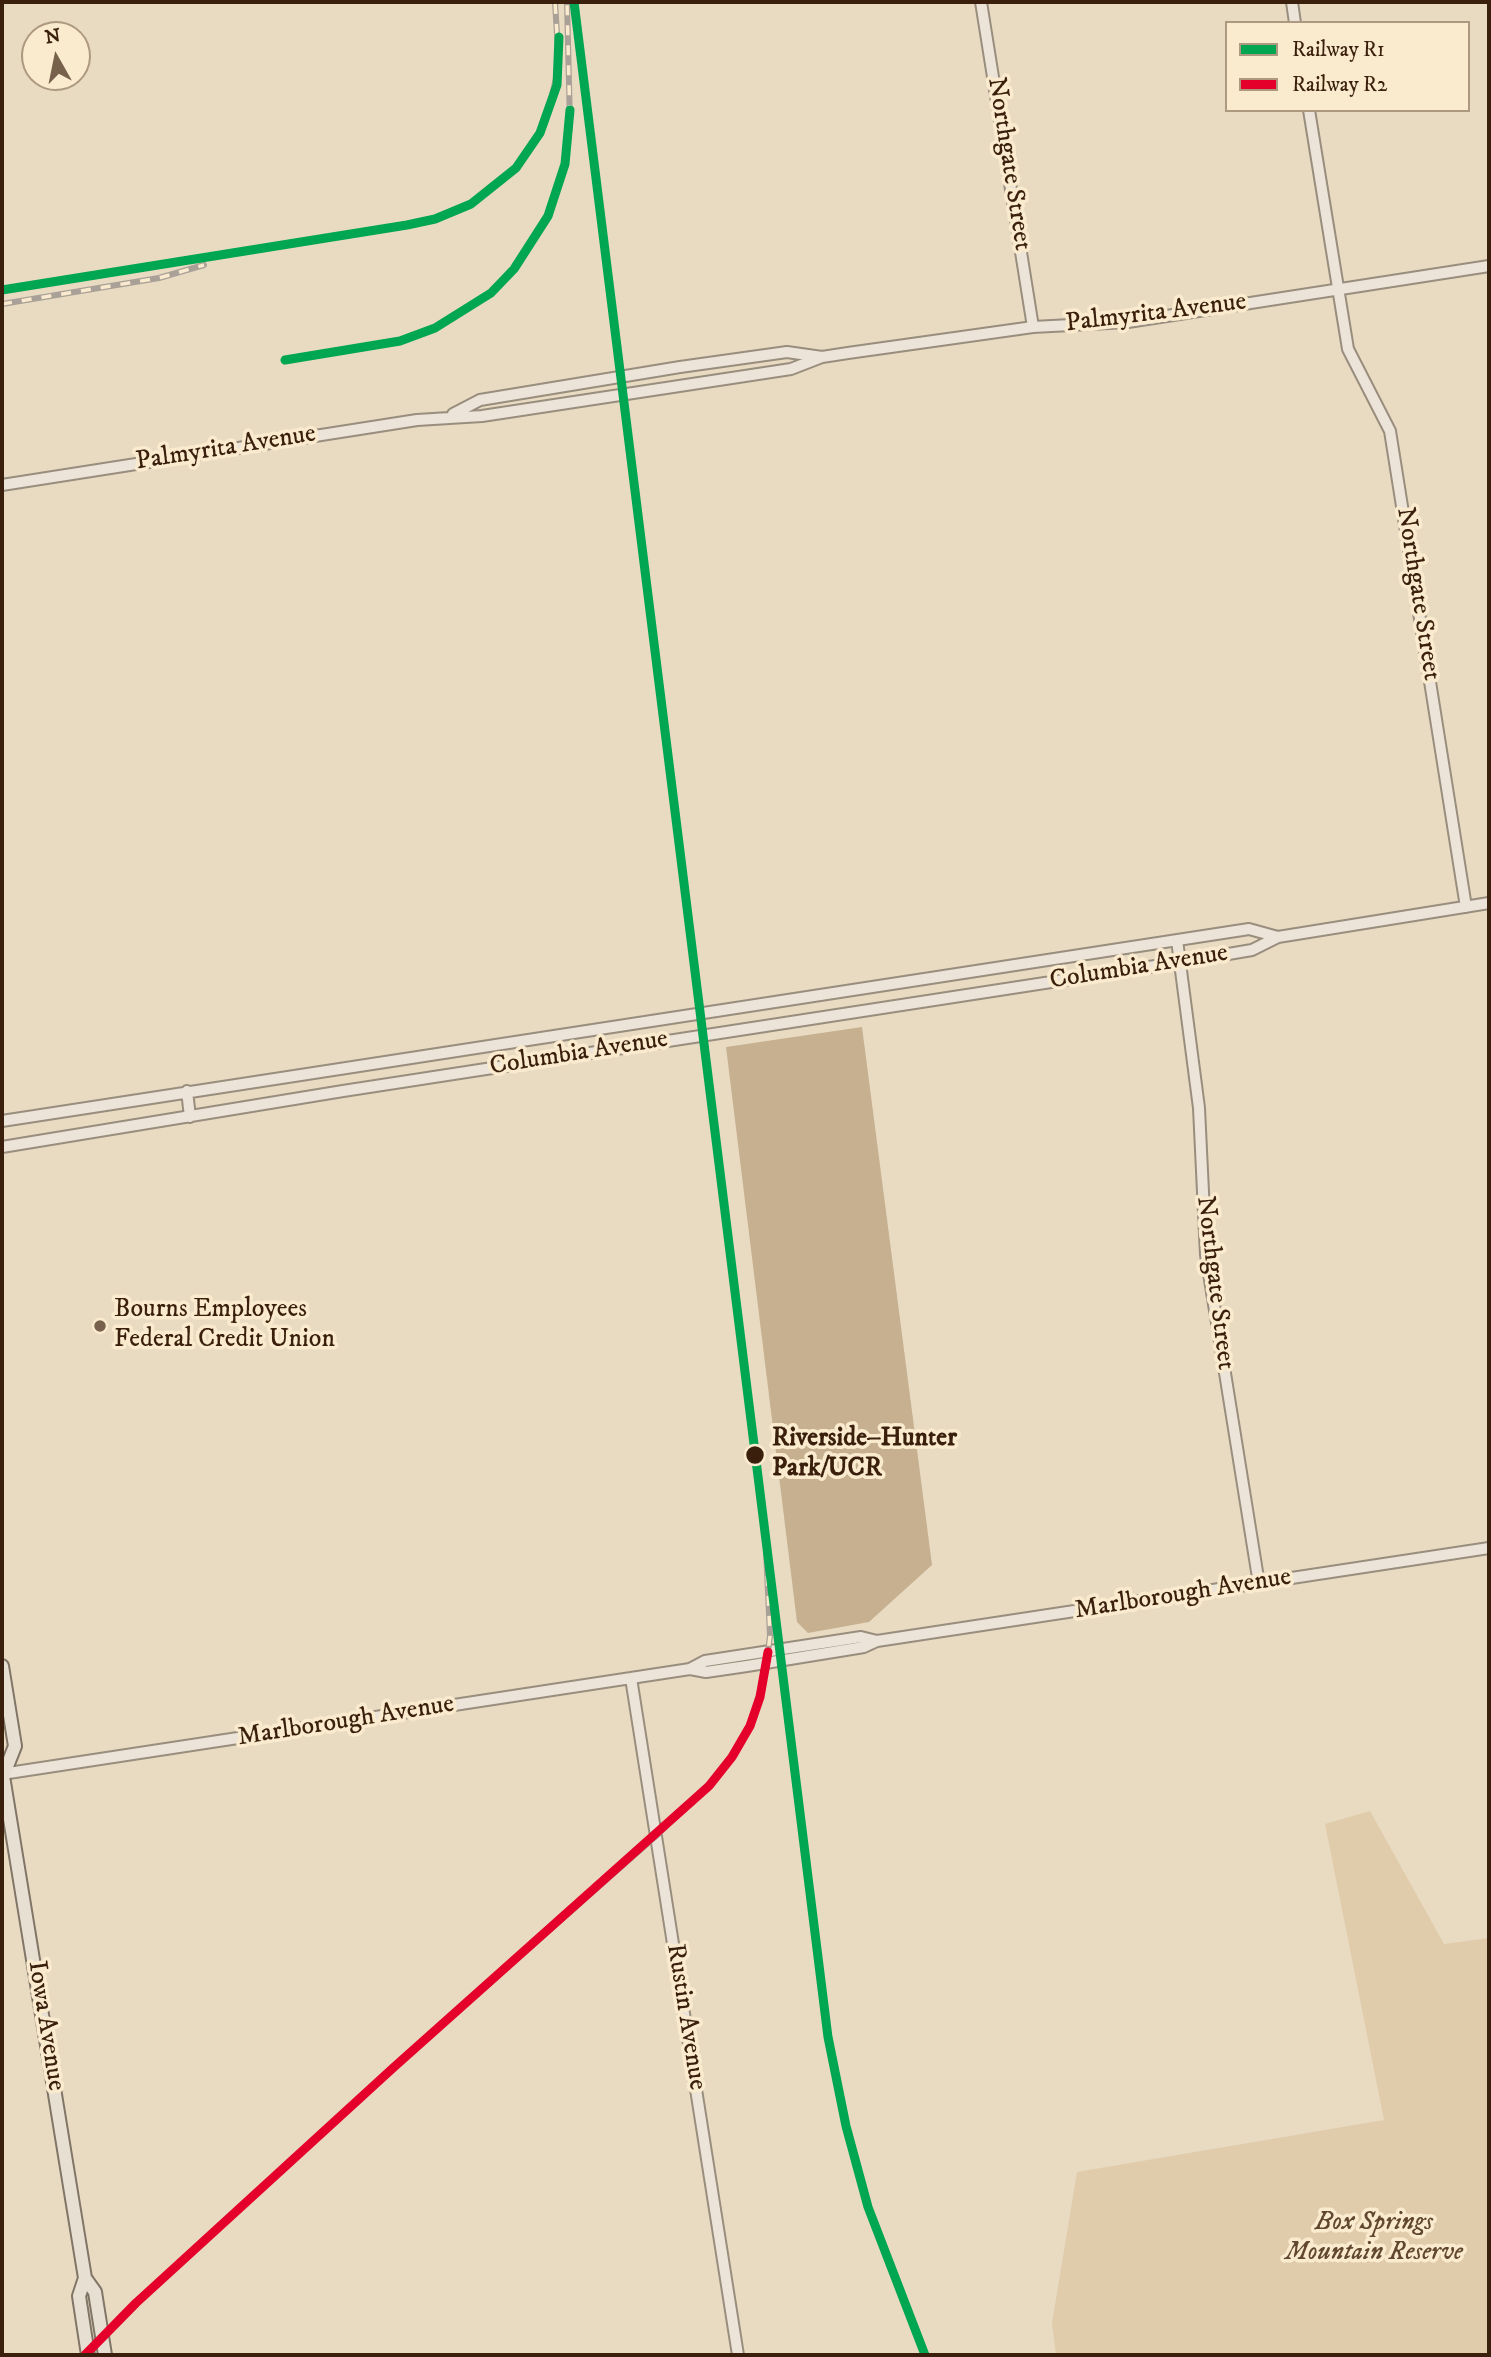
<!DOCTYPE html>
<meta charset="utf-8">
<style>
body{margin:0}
#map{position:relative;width:1491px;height:2357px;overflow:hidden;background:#e9dbc2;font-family:"IM FELL DW Pica",serif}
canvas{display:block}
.frame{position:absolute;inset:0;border:4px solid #391f0c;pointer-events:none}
.legend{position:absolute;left:1225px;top:21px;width:245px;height:91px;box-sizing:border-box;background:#faeace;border:2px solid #ad9980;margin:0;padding:9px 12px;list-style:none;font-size:21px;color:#391f0c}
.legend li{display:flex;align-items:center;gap:14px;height:35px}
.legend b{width:35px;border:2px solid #ad9980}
.north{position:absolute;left:21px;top:21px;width:70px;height:70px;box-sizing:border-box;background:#faeace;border:2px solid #ad9980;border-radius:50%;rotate:351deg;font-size:19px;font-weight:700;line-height:28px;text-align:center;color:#391f0c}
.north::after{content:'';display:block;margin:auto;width:24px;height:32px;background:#77614c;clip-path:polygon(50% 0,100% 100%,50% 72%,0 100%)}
</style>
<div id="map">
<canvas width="1491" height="2357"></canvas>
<div class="frame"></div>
<ul class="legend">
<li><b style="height:9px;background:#00a651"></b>Railway R1</li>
<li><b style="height:9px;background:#e4002b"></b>Railway R2</li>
</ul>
<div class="north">N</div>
</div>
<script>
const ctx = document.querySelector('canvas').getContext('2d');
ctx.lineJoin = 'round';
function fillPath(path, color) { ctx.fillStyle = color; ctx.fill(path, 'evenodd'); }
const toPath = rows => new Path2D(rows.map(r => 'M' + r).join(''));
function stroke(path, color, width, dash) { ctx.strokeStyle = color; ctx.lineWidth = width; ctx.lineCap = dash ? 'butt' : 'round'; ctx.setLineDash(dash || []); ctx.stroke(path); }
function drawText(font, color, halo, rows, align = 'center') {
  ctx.font = font + ' "IM FELL DW Pica",serif'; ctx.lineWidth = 7; ctx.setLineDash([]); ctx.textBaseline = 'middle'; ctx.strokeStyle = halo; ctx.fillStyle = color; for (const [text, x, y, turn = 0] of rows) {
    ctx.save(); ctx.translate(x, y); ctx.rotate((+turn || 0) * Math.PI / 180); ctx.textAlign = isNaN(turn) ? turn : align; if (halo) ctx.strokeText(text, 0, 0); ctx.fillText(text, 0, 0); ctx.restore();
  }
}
fillPath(toPath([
 [1370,1811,1444,1944,1489,1938,1489,2355,1056,2355,1052,2323,1077,2172,1384,2120,1325,1824]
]), '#e0cbaa');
fillPath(toPath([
 [862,1027,932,1565,869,1622,808,1633,797,1622,726,1047]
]), '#c6b090');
const minor = toPath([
 [981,2,1033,327],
 [1292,2,1295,23],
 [1309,110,1348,349,1390,431,1466,907],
 [453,414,480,400,680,367,787,352,822,357],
 [2,485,417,420,482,416,791,369,822,357,848,353,1033,327,1128,322,1489,266],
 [1177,940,1199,1108,1206,1255,1259,1584],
 [187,1091,190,1117],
 [2,1121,1249,929,1278,937],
 [2,1147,343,1091,1181,962,1252,950,1278,937,1489,903],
 [690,1669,705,1661,861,1637,877,1641],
 [631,1678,738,2355],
 [2,1774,690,1669,706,1672,747,1666,864,1647,877,1641,1489,1548]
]);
const major = toPath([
 [2,1666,15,1746,4,1774],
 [2,1770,85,2278,95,2292,105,2355],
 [85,2278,79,2296,88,2355]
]);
stroke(minor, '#998e7e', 14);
stroke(major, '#807566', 16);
stroke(minor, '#ece4d8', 10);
stroke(major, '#e7e0d2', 12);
const rail = toPath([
 [2,290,407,225,435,219,471,204,516,168,530,149,546,120,559,66,555,2],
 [2,304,159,278,204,265],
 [285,360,400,341,435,328,491,293,514,269,548,216,565,164,570,124,567,2],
 [85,2355,136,2303,393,2068,656,1836,720,1773,750,1726,765,1674,770,1636,766,1549]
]);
stroke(rail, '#a9a197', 6);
stroke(rail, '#faeace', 3.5, [10]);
stroke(toPath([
 [574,2,828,2037,846,2126,868,2207,925,2355],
 [2,290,407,225,435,219,471,204,516,168,540,133,557,85,559,37],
 [285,360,400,341,435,328,491,293,514,269,548,216,565,164,570,110]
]), '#00a651', 9);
stroke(toPath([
 [85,2355,136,2303,393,2068,709,1786,732,1757,750,1726,760,1697,768,1652]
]), '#e4002b', 9);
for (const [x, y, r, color] of [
 [100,1326,7,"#77614c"],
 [755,1455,10,"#391f0c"]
]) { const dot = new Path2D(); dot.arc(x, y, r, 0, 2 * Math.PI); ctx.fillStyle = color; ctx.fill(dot); stroke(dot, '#faeace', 2.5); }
drawText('26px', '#391f0c', '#faeace', [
 ["Northgate Street",1008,164,81],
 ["Palmyrita Avenue",1156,314,-7],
 ["Palmyrita Avenue",226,449,-9],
 ["Northgate Street",1417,594,81],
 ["Columbia Avenue",1139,968,-9],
 ["Columbia Avenue",579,1054,-9],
 ["Northgate Street",1214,1283,83],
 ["Marlborough Avenue",1183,1595,-9],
 ["Marlborough Avenue",346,1722,-9],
 ["Rustin Avenue",685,2017,81],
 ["Iowa Avenue",45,2026,81]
]);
drawText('26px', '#391f0c', '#faeace', [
 ["Bourns Employees",114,1311],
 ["Federal Credit Union",114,1341]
], 'left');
drawText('bold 26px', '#391f0c', '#faeace', [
 ["Riverside–Hunter",772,1440],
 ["Park/UCR",772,1470]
], 'left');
drawText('italic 26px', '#61472f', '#faeace', [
 ["Box Springs",1374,2224],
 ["Mountain Reserve",1374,2254]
]);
</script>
